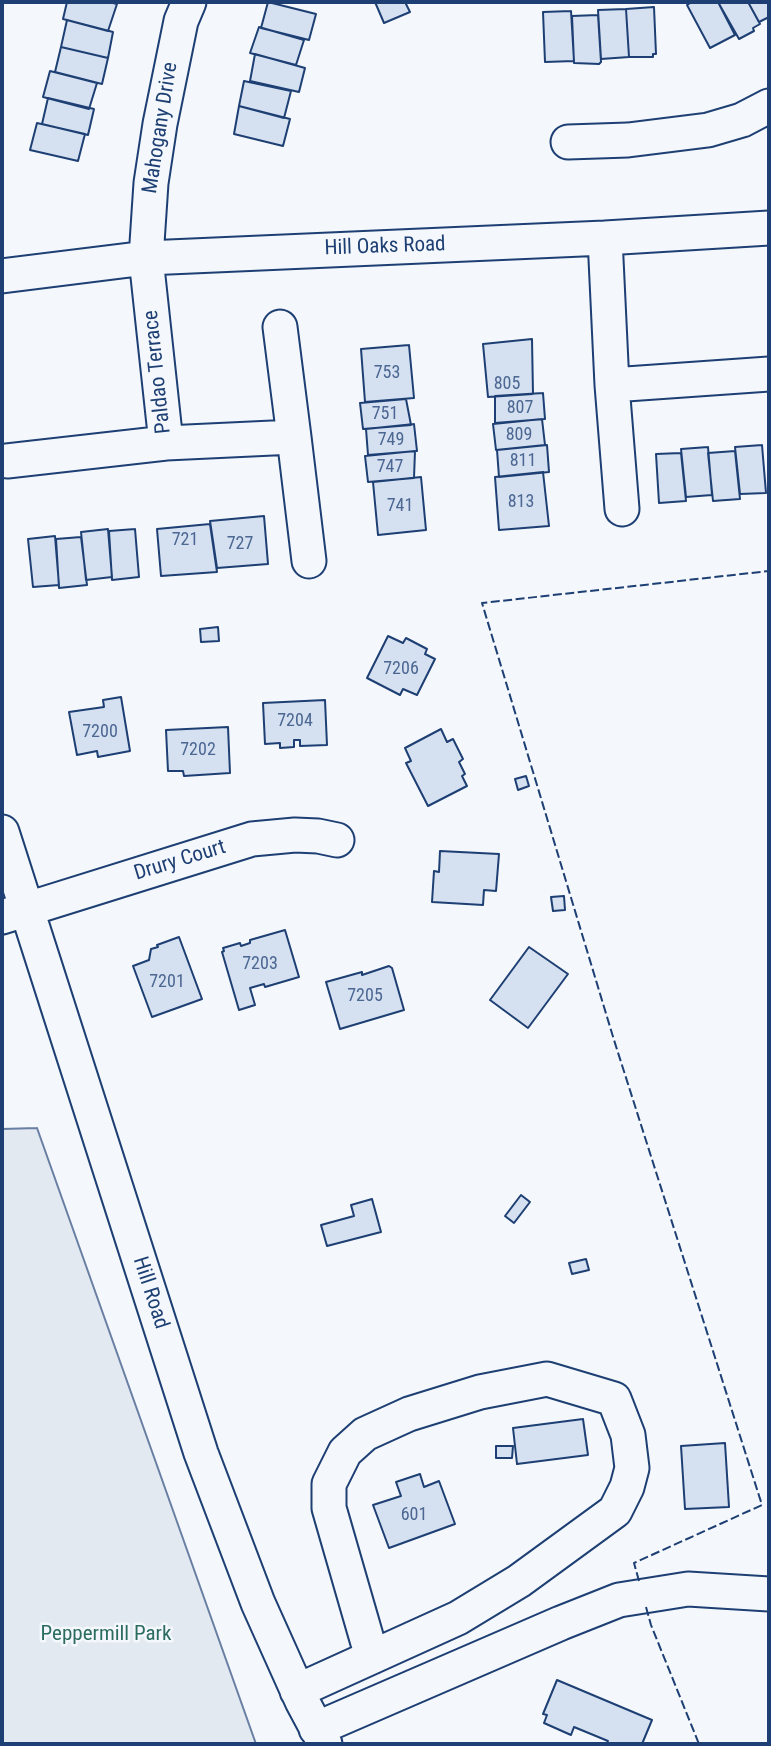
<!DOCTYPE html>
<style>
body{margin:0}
#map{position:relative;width:771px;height:1746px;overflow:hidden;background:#f4f7fb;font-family:"Roboto Condensed",sans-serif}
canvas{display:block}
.frame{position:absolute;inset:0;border:4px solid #1d3f73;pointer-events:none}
</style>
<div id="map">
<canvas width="771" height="1746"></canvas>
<div class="frame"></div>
</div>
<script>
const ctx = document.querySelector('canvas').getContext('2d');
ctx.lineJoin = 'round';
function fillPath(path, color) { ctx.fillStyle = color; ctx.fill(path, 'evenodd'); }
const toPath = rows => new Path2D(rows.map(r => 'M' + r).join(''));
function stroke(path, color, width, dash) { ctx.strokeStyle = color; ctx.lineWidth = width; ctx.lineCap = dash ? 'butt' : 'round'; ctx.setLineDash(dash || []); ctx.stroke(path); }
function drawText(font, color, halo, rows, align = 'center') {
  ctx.font = font + ' "Roboto Condensed",sans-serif'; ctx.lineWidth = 5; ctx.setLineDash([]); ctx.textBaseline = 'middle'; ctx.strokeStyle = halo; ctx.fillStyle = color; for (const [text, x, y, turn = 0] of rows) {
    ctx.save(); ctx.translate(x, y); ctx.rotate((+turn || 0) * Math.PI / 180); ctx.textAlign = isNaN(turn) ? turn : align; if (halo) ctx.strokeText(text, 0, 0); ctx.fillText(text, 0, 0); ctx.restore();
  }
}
const green = toPath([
 [37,1128,256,1744,2,1744,2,1129,37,1128]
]);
fillPath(green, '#e3e9f0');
stroke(green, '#687fa3', 2);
const building = toPath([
 [67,2,109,2,117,4,108,31,63,19,67,2],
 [268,2,316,14,309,40,261,28,268,2],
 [375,2,405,2,410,12,384,23,375,2],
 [692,2,718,2,735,35,710,48,687,5,692,2],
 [718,2,748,2,760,24,753,28,754,31,739,39,718,2],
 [748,2,769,2,769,17,759,22,748,2],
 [654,7,656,54,653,54,653,57,629,57,626,9,654,7],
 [626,9,629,57,601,59,598,10,626,9],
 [571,11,574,61,545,62,543,12,571,11],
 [598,15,601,62,599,64,574,63,572,16,598,15],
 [67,20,113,32,108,58,61,47,67,20],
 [259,27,304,40,296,65,250,53,259,27],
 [61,47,108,58,102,84,55,72,61,47],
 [255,54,305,68,299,92,250,81,255,54],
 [50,71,97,83,89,109,43,97,50,71],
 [244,81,291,91,284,118,239,106,244,81],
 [48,98,94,109,88,135,42,124,48,98],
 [239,106,290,119,283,146,234,134,239,106],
 [37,123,85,134,78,161,30,150,37,123],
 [532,339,533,394,488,397,483,344,532,339],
 [409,345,414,398,365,402,361,349,409,345],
 [543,393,545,419,495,423,495,396,543,393],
 [406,399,411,425,363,429,360,403,406,399],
 [542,419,545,445,496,450,493,424,542,419],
 [414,424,417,451,368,455,366,429,414,424],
 [547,445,549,472,499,477,497,450,547,445],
 [762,445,766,493,740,494,735,447,762,445],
 [708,447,712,495,686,497,681,449,708,447],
 [415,451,414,478,368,482,365,456,415,451],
 [735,451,740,499,713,501,708,453,735,451],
 [681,453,686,501,659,503,656,454,681,453],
 [543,472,549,526,499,530,495,477,543,472],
 [421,477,426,530,378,535,373,482,421,477],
 [264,516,268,564,217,568,210,521,264,516],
 [210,524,217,572,161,576,157,529,210,524],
 [108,529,112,577,86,580,81,532,108,529],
 [135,529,139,577,112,580,109,531,135,529],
 [55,536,59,585,33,587,28,539,55,536],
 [81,537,87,585,59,588,56,539,81,537],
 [218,627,219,641,201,642,200,629,218,627],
 [388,636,403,643,406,638,427,649,425,654,435,659,417,695,403,689,400,695,367,678,388,636],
 [121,697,130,751,98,757,97,751,77,755,69,712,104,707,103,700,121,697],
 [325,700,327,745,300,746,300,740,294,740,294,747,280,748,280,743,265,744,263,703,325,700],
 [228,727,230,773,184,776,183,771,168,771,166,730,228,727],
 [441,729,447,742,453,739,463,759,459,762,465,774,462,776,467,786,428,806,406,763,411,761,405,748,441,729],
 [526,776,529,786,518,790,515,779,526,776],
 [440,851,499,854,496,891,484,890,483,905,432,902,434,871,439,872,440,851],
 [564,896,565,910,553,911,551,897,564,896],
 [285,930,299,977,265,987,264,984,250,988,255,1005,239,1010,222,952,224,951,223,948,240,943,241,946,250,943,250,940,285,930],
 [179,937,202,999,152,1017,133,966,149,960,151,949,158,947,157,945,179,937],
 [529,947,568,974,528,1028,490,1000,529,947],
 [389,966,392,968,404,1010,340,1029,326,982,362,972,362,975,389,966],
 [521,1195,530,1202,514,1223,505,1216,521,1195],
 [372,1199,381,1232,327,1246,321,1225,354,1216,351,1205,372,1199],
 [586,1259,589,1270,572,1274,569,1263,586,1259],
 [583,1419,588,1455,517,1464,513,1428,583,1419],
 [725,1443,729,1507,685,1509,681,1446,725,1443],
 [496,1446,513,1446,512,1458,496,1458,496,1446],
 [420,1474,424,1487,439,1481,455,1524,389,1548,373,1505,401,1496,396,1482,420,1474],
 [557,1680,652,1720,642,1744,606,1744,608,1741,574,1727,571,1735,544,1723,547,1715,543,1714,557,1680]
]);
fillPath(building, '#d5e0f0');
stroke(building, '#1d3f73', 2);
const minor = toPath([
 [189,2,181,21,160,124,151,183,146,258,166,443,294,437,309,561],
 [568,142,628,140,708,130,742,120,769,106],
 [605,238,612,385,769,374],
 [2,276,146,258,605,238,769,228],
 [280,327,294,437],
 [612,385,622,509],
 [7,461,166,443],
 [2,832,201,1453,258,1603,302,1701,325,1744],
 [2,917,252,839,295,835,318,836,337,840],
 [297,1691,458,1618,519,1581,615,1511,627,1487,632,1468,628,1435,614,1399,547,1379,480,1392,409,1414,365,1434,345,1452,329,1484,329,1508,372,1657],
 [316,1729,561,1623,619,1600,688,1589,769,1594]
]);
stroke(minor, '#1d3f73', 37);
stroke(minor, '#f4f7fb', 33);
stroke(toPath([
 [639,1581,634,1563,762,1505,614,1040,482,603,769,571],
 [646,1607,651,1625,699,1744]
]), '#1d3f73', 2, [9, 3.5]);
drawText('18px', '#4b6792', null, [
 ["753",387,373],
 ["805",507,384],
 ["807",520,408],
 ["751",385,414],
 ["809",519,435],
 ["749",391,440],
 ["811",523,461],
 ["747",390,467],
 ["813",521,502],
 ["741",400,506],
 ["721",185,540],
 ["727",240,544],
 ["7206",401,669],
 ["7204",295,721],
 ["7200",100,732],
 ["7202",198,750],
 ["7203",260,964],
 ["7201",167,982],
 ["7205",365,996],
 ["601",414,1515]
]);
drawText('21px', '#1d3f73', '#f4f7fb', [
 ["Mahogany Drive",161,128,-81],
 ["Hill Oaks Road",385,247,-2],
 ["Paldao Terrace",158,372,-96],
 ["Drury Court",180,861,-17],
 ["Hill Road",150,1293,72]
]);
drawText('21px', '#2c6c60', '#f4f7fb', [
 ["Peppermill Park",106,1635]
]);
</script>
